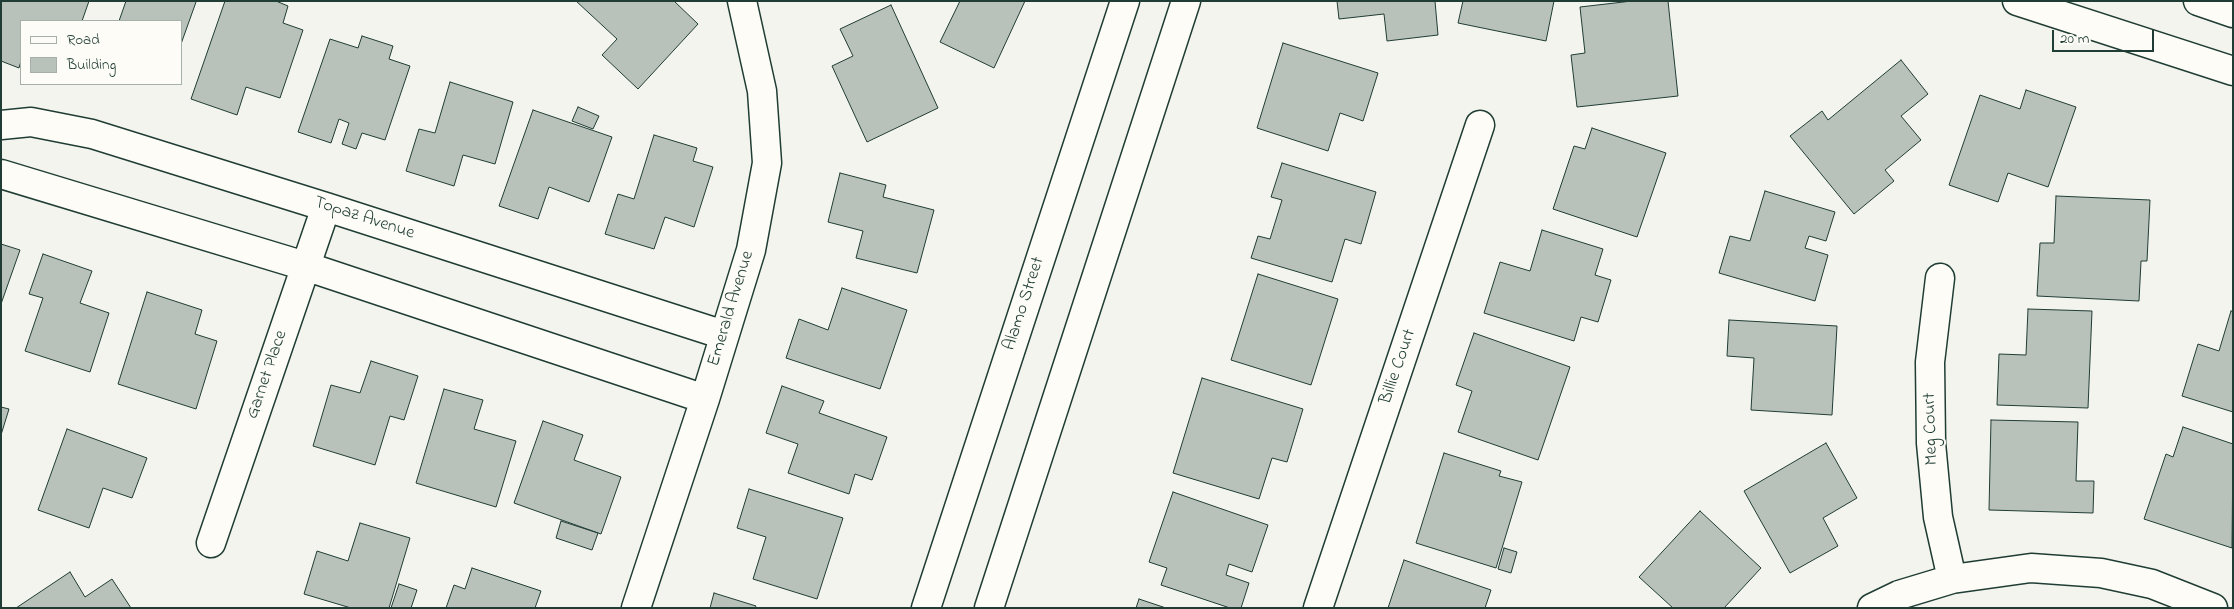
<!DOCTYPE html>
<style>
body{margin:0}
#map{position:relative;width:2234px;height:609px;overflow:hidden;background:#f4f4ef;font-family:"Indie Flower",sans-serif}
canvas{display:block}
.frame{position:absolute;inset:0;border:2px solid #1f3d34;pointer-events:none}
.legend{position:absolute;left:20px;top:20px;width:162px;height:65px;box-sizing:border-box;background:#fdfcf7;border:1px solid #a4b0a9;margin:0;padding:6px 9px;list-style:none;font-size:15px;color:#1f3d34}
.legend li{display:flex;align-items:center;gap:10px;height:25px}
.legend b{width:25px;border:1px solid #a4b0a9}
.scale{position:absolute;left:2052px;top:30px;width:102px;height:22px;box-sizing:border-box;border:2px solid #1f3d34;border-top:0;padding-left:6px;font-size:15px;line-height:18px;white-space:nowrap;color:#1f3d34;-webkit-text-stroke:4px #fdfcf7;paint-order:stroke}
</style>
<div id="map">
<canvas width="2234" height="609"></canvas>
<div class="frame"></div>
<ul class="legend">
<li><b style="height:6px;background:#fdfcf7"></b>Road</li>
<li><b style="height:14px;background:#b9c1bb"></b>Building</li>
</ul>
<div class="scale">20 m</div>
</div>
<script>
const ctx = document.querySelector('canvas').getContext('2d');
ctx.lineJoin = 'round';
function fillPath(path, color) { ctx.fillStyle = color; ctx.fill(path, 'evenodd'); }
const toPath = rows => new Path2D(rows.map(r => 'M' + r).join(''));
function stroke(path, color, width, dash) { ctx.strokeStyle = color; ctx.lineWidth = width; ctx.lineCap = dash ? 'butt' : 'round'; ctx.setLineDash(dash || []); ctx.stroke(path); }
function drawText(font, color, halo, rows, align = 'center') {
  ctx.font = font + ' "Indie Flower",sans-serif'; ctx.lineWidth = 4; ctx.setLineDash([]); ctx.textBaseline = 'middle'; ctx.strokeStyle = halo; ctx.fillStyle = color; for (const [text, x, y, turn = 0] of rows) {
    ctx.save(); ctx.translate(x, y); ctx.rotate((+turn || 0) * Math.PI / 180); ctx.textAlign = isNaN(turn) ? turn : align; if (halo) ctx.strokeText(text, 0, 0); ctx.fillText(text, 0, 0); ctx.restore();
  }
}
const building = toPath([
 [1,1,89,1,82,21,21,21,21,61,19,68,1,61,1,1],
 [126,1,195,1,196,2,181,44,181,21,119,21,126,1],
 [225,1,276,1,288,6,283,23,303,30,280,98,246,87,237,115,191,99,225,1],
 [576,1,674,1,698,24,638,89,602,55,617,39,576,1],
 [960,1,1025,1,994,68,940,42,960,1],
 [1337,1,1435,1,1438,35,1387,41,1384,14,1339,19,1337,1],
 [1463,1,1554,1,1546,41,1458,23,1463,1],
 [1632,1,1668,1,1678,96,1577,107,1571,55,1585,53,1580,7,1632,1],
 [891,5,938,108,867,142,832,66,853,56,840,29,891,5],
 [362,36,393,46,389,59,410,66,385,140,362,133,356,149,342,144,349,123,339,119,331,143,298,132,330,39,358,48,362,36],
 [1283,43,1378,73,1363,121,1340,113,1328,151,1257,128,1283,43],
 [1901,60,1928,94,1901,116,1921,140,1885,170,1894,181,1854,214,1790,136,1822,111,1828,120,1901,60],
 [450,82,513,102,495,164,463,155,454,186,406,171,419,129,435,133,450,82],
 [2026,90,2076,107,2048,187,2008,173,1998,202,1949,185,1980,95,2020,109,2026,90],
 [578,107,599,116,593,129,572,121,578,107],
 [533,110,612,137,589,202,549,187,538,219,499,206,533,110],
 [1592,128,1666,153,1637,237,1553,209,1574,146,1585,149,1592,128],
 [654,135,697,148,693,161,713,167,694,227,665,217,654,249,605,234,618,194,634,199,654,135],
 [1282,163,1376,192,1361,244,1345,239,1332,282,1251,258,1258,236,1270,239,1282,200,1271,197,1282,163],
 [840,173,886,185,883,197,934,210,917,273,856,258,863,231,828,222,840,173],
 [1765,191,1835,212,1826,241,1809,236,1805,248,1828,255,1815,301,1719,273,1730,236,1750,241,1765,191],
 [2056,196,2150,200,2147,261,2141,261,2139,301,2037,296,2040,243,2054,243,2056,196],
 [1542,230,1603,249,1595,275,1611,280,1598,322,1581,317,1574,341,1484,313,1500,262,1530,271,1542,230],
 [1,244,20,250,1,304,1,244],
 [43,254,92,271,80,303,109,313,90,372,25,351,43,298,29,294,43,254],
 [1258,274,1338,299,1311,385,1231,360,1258,274],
 [842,288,907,310,880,389,786,358,799,319,828,330,842,288],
 [147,292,202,310,195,334,217,341,196,409,118,384,147,292],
 [2028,309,2092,311,2088,408,1997,405,1999,354,2026,355,2028,309],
 [2231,311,2233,312,2233,412,2182,396,2198,344,2219,351,2231,311],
 [1729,320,1837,326,1832,415,1751,410,1754,358,1727,356,1729,320],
 [1474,333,1570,367,1538,460,1458,432,1472,391,1456,385,1474,333],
 [371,361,418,376,404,420,390,416,375,465,313,446,331,385,360,393,371,361],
 [1202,378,1303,409,1287,462,1272,458,1259,499,1173,473,1202,378],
 [782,386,824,401,819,413,887,437,872,480,855,474,849,494,788,473,798,444,766,433,782,386],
 [444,389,483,400,474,429,516,441,496,507,416,483,444,389],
 [1,407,9,409,1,435,1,407],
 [1991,420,2078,422,2076,481,2094,481,2093,513,1989,510,1991,420],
 [543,421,583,435,574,460,621,477,601,534,514,503,543,421],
 [2183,427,2233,444,2232,548,2144,519,2166,454,2173,457,2183,427],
 [67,429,147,458,132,498,103,488,89,528,38,510,67,429],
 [1826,443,1857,498,1823,518,1838,546,1790,573,1744,491,1826,443],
 [1444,453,1501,471,1499,476,1522,482,1496,568,1416,543,1444,453],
 [749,489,843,518,817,599,753,579,766,537,737,528,749,489],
 [1173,492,1268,525,1252,572,1229,564,1226,575,1249,583,1241,608,1230,608,1161,585,1167,568,1149,562,1173,492],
 [1700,511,1761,568,1724,608,1673,608,1639,577,1700,511],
 [561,521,598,533,592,550,556,538,561,521],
 [360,523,410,538,389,608,351,608,304,594,317,551,348,561,360,523],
 [1504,548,1517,552,1511,573,1498,569,1504,548],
 [1404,560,1491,590,1485,608,1388,608,1404,560],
 [472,568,541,591,535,608,446,608,454,585,465,589,472,568],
 [70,572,85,597,112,579,131,608,16,608,70,572],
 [399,584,417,590,411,608,391,608,399,584],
 [714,593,756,606,755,608,710,608,714,593],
 [1139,599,1166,608,1136,608,1139,599]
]);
fillPath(building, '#b9c1bb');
stroke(building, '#1f3d34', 1);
const minor = toPath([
 [1,125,31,122,92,134,326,207,724,335],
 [1,174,305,266,705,399],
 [1940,278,1930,362,1931,443,1938,517,1952,579],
 [211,543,326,207],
 [636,608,705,399,751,250,767,163,762,91,742,1],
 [1318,608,1480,125],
 [1872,608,1899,595,1952,579,2031,568,2101,573,2152,584,2213,608]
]);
const secondary = toPath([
 [2017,1,2233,71],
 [2198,1,2233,13],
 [926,608,1125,1],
 [989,608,1186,1]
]);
stroke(minor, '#1f3d34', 31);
stroke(secondary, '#1f3d34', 31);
stroke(minor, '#fdfcf7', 28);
stroke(secondary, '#fdfcf7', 28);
drawText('18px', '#1f3d34', '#fdfcf7', [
 ["Topaz Avenue",364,219,18],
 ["Alamo Street",1025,304,-72],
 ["Emerald Avenue",732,309,-73],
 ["Billie Court",1399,367,-71],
 ["Garnet Place",268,375,-71],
 ["Meg Court",1932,429,-92]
]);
</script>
